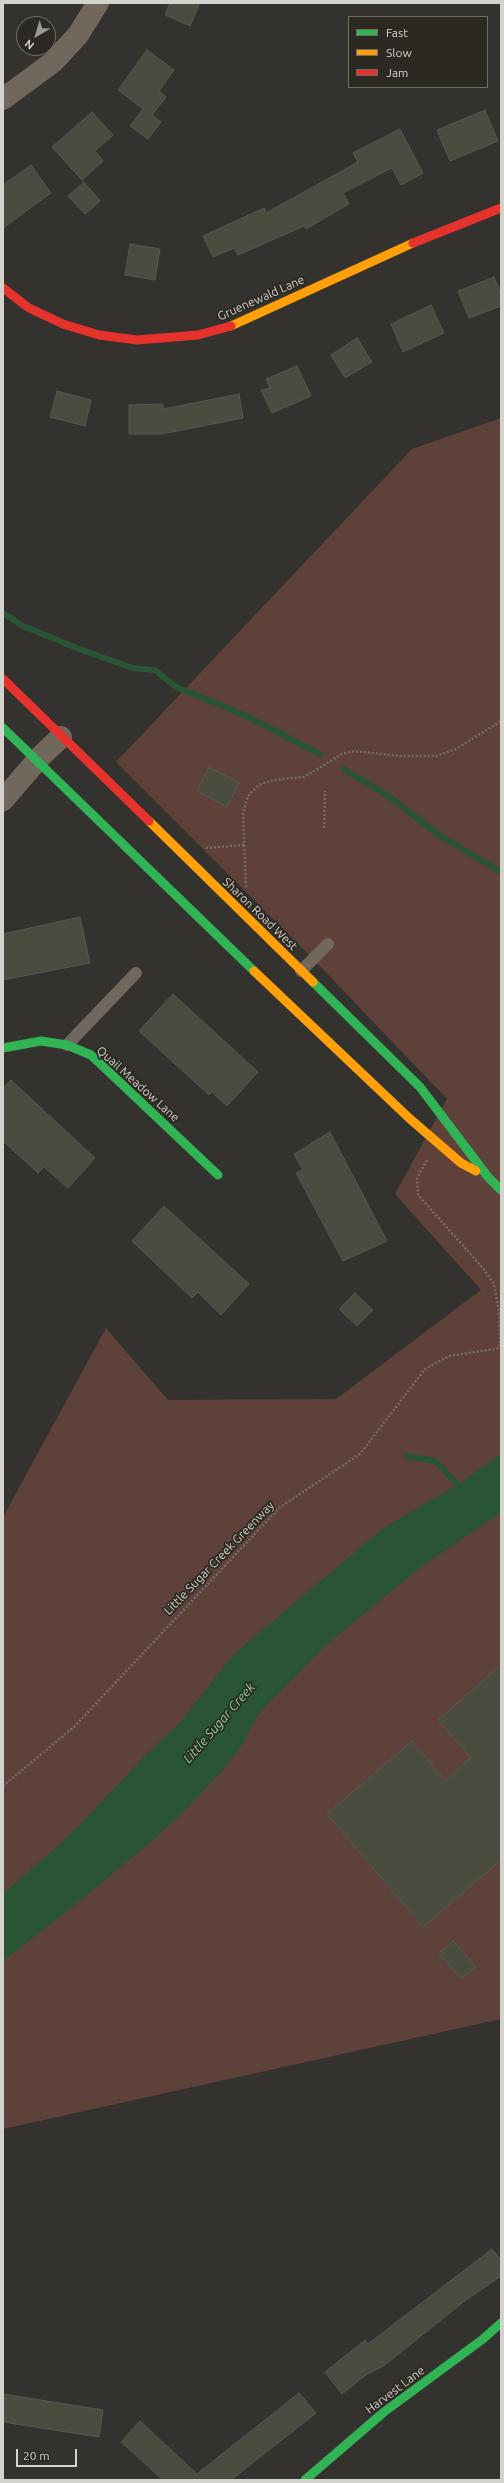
<!DOCTYPE html>
<style>
body{margin:0}
#map{position:relative;width:504px;height:2483px;overflow:hidden;background:#34322e;font-family:Ubuntu,sans-serif}
canvas{display:block}
.frame{position:absolute;inset:0;border:4px solid #d4d2cd;pointer-events:none}
.legend{position:absolute;left:348px;top:16px;width:140px;height:72px;box-sizing:border-box;background:#2c2922;border:1px solid #6f6d66;margin:0;padding:5px 7px;list-style:none;font-size:12px;color:#d4d2cd}
.legend li{display:flex;align-items:center;gap:8px;height:20px}
.legend b{width:20px;border:1px solid #6f6d66}
.north{position:absolute;left:16px;top:16px;width:40px;height:40px;box-sizing:border-box;background:#2c2922;border:1px solid #6f6d66;border-radius:50%;rotate:218deg;font-size:11px;font-weight:700;line-height:16px;text-align:center;color:#d4d2cd}
.north::after{content:'';display:block;margin:auto;width:14px;height:18px;background:#9c9a95;clip-path:polygon(50% 0,100% 100%,50% 72%,0 100%)}
.scale{position:absolute;left:16px;top:2449px;width:61px;height:18px;box-sizing:border-box;border:2px solid #d4d2cd;border-top:0;padding-left:5px;font-size:12px;line-height:14px;white-space:nowrap;color:#d4d2cd;-webkit-text-stroke:3px #2c2922;paint-order:stroke}
</style>
<div id="map">
<canvas width="504" height="2483"></canvas>
<div class="frame"></div>
<ul class="legend">
<li><b style="height:5px;background:#30b455"></b>Fast</li>
<li><b style="height:5px;background:#ff9f0a"></b>Slow</li>
<li><b style="height:5px;background:#e5322d"></b>Jam</li>
</ul>
<div class="north">N</div>
<div class="scale">20 m</div>
</div>
<script>
const ctx = document.querySelector('canvas').getContext('2d');
ctx.lineJoin = 'round';
function fillPath(path, color) { ctx.fillStyle = color; ctx.fill(path, 'evenodd'); }
const toPath = rows => new Path2D(rows.map(r => 'M' + r).join(''));
function stroke(path, color, width, dash) { ctx.strokeStyle = color; ctx.lineWidth = width; ctx.lineCap = dash ? 'butt' : 'round'; ctx.setLineDash(dash || []); ctx.stroke(path); }
function drawText(font, color, halo, rows, align = 'center') {
  ctx.font = font + ' Ubuntu,sans-serif'; ctx.lineWidth = 3.5; ctx.setLineDash([]); ctx.textBaseline = 'middle'; ctx.strokeStyle = halo; ctx.fillStyle = color; for (const [text, x, y, turn = 0] of rows) {
    ctx.save(); ctx.translate(x, y); ctx.rotate((+turn || 0) * Math.PI / 180); ctx.textAlign = isNaN(turn) ? turn : align; if (halo) ctx.strokeText(text, 0, 0); ctx.fillText(text, 0, 0); ctx.restore();
  }
}
fillPath(toPath([
 [501,418,501,2019,3,2129,3,1517,106,1328,168,1400,336,1399,481,1290,395,1194,447,1099,313,959,116,762,412,449]
]), '#5e4139');
fillPath(toPath([
 [501,1454,501,1513,422,1566,325,1646,268,1704,256,1718,242,1745,222,1771,182,1813,151,1842,76,1904,3,1961,3,1894,71,1834,142,1759,181,1721,235,1653,385,1527,457,1485]
]), '#295534');
stroke(toPath([
 [3,613,23,626,82,650,132,668,155,670,176,687,242,714,320,754],
 [344,769,391,798,439,835,501,872],
 [407,1456,435,1461,463,1490]
]), '#295534', 6);
const building = toPath([
 [170,3,200,3,190,26,165,15,170,3],
 [147,50,174,70,159,91,166,97,152,115,161,122,148,139,130,126,143,109,118,90,147,50],
 [485,110,498,141,450,161,437,130,485,110],
 [92,112,113,135,95,151,103,161,82,180,52,147,92,112],
 [400,129,423,173,401,185,392,168,343,193,349,204,306,229,304,226,238,255,234,248,213,257,203,236,264,208,266,213,358,162,353,153,400,129],
 [31,165,51,193,3,228,3,185,31,165],
 [84,182,100,201,85,214,68,196,84,182],
 [130,244,160,249,155,280,125,275,130,244],
 [494,277,501,294,501,306,469,318,458,291,494,277],
 [431,305,444,333,403,352,391,324,431,305],
 [357,338,372,362,345,378,331,355,357,338],
 [297,366,311,396,272,413,261,390,270,388,266,379,297,366],
 [57,391,91,400,85,426,50,417,57,391],
 [239,394,243,418,162,434,129,434,129,405,163,404,163,409,239,394],
 [209,767,239,783,227,807,197,791,209,767],
 [80,917,90,963,3,980,3,934,80,917],
 [173,994,258,1072,227,1106,212,1092,209,1095,139,1031,173,994],
 [11,1080,95,1158,68,1188,44,1167,38,1173,3,1141,3,1088,11,1080],
 [330,1132,387,1241,343,1261,296,1173,303,1170,294,1154,330,1132],
 [164,1206,249,1284,221,1315,198,1292,192,1298,132,1241,164,1206],
 [355,1293,373,1310,357,1326,339,1309,355,1293],
 [501,1665,501,1860,423,1927,327,1814,412,1741,445,1780,471,1758,438,1720,501,1665],
 [453,1941,476,1967,461,1979,439,1953,453,1941],
 [492,2249,501,2260,501,2276,466,2300,385,2365,366,2375,342,2394,325,2372,365,2340,368,2344,492,2249],
 [299,2393,316,2413,231,2480,163,2480,121,2442,140,2421,197,2474,299,2393],
 [3,2394,103,2410,99,2437,3,2422,3,2394]
]);
fillPath(building, '#4a4c40');
stroke(building, '#575653', 1);
stroke(toPath([
 [324,828,325,791],
 [206,848,244,845],
 [246,887,243,813,248,796,259,785,273,780,304,777,342,754,354,751,400,756,436,756,456,749,501,721],
 [427,1160,417,1178,418,1195,483,1268,494,1284,499,1311,500,1348],
 [3,1786,74,1727,279,1508,360,1454,425,1369,449,1356,501,1348]
]), '#756e68', 2.5, [2, 2]);
stroke(toPath([
 [301,971,328,944],
 [67,1045,136,973]
]), '#72675d', 12);
stroke(toPath([
 [3,99,53,62,78,35,98,3],
 [3,800,40,757,61,737]
]), '#72675d', 22);
stroke(toPath([
 [3,728,254,971],
 [313,982,420,1087,488,1177,501,1190],
 [3,1048,41,1041,67,1045,91,1055,218,1175],
 [305,2480,384,2412,483,2339,501,2323]
]), '#30b455', 9);
stroke(toPath([
 [231,326,413,243],
 [149,821,313,982],
 [254,971,409,1118,461,1163,476,1171]
]), '#ff9f0a', 9);
stroke(toPath([
 [413,243,501,208],
 [3,288,29,308,63,324,99,335,137,340,198,335,231,326],
 [3,679,149,821]
]), '#e5322d', 9);
drawText('12px', '#d4d2cd', '#2c2922', [
 ["Gruenewald Lane",261,298,-24],
 ["Sharon Road West",260,914,44],
 ["Quail Meadow Lane",138,1084,42],
 ["Little Sugar Creek Greenway",219,1558,-46],
 ["Harvest Lane",395,2390,-37]
]);
drawText('italic 13px', '#8cd69c', '#2c2922', [
 ["Little Sugar Creek",219,1723,-49]
]);
</script>
